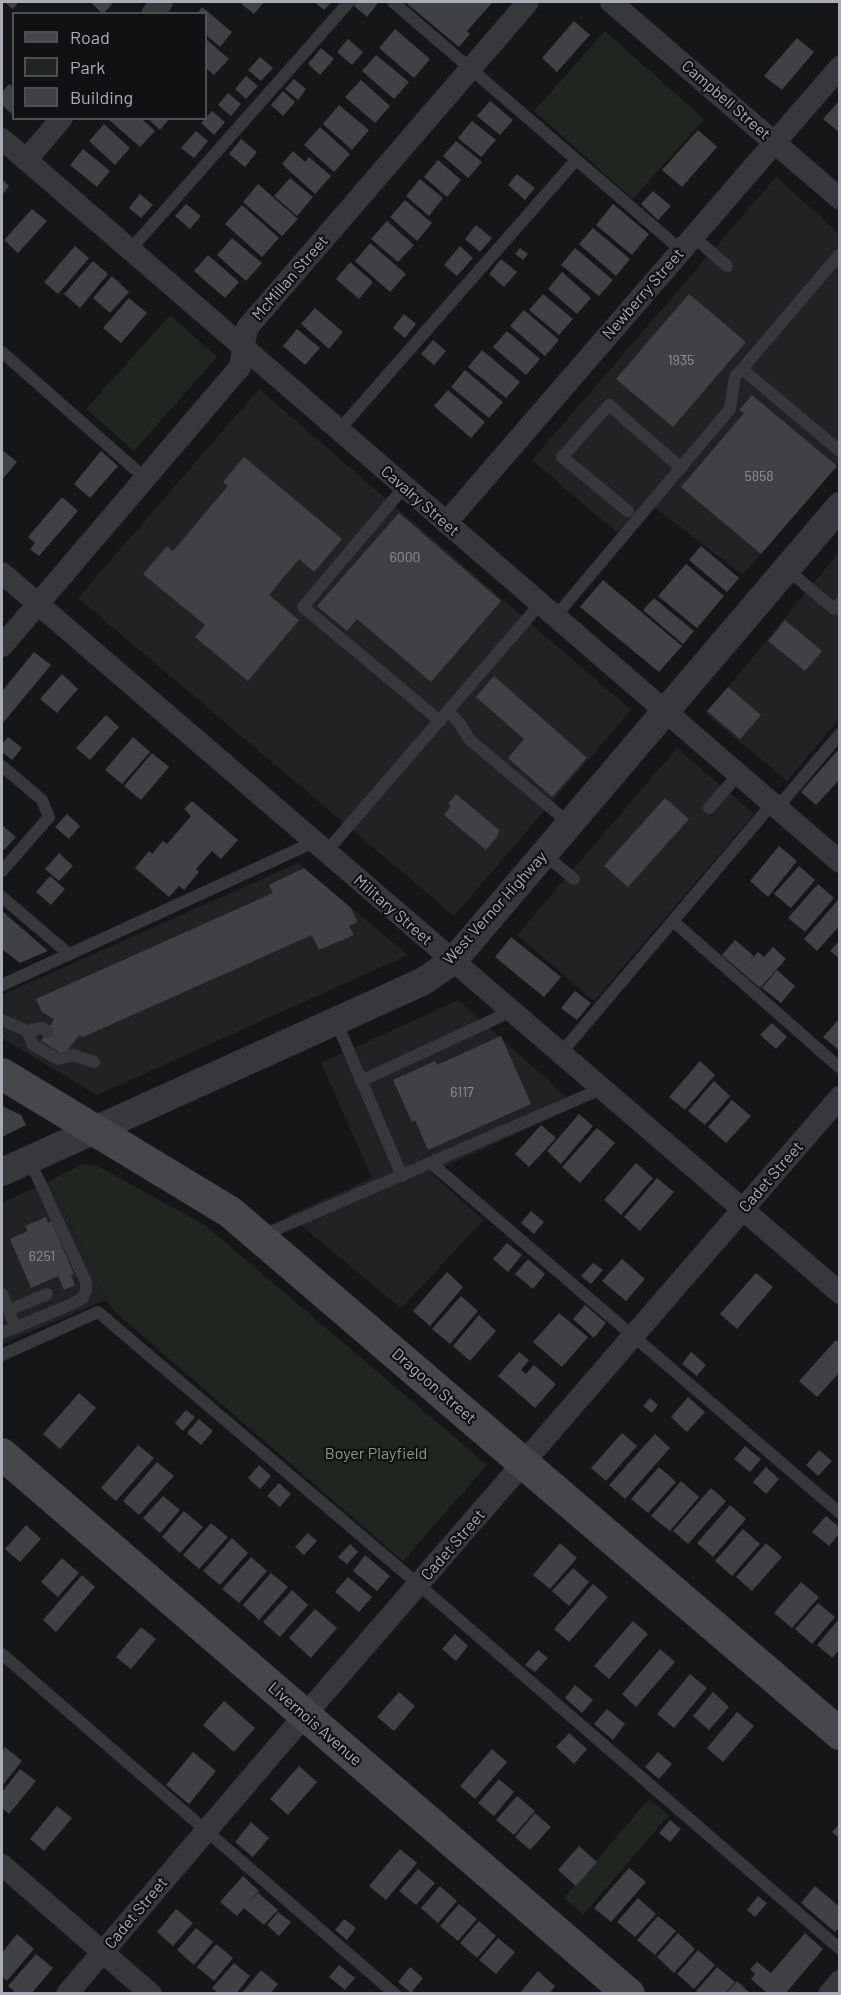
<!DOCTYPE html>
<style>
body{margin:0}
#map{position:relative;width:841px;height:1995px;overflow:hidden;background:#161618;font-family:Barlow,sans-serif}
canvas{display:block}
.frame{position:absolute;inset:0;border:3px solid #a8adb8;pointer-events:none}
.legend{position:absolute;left:12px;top:12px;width:195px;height:108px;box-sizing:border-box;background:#111113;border:2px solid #4d4f55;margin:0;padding:8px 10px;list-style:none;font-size:18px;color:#a8adb8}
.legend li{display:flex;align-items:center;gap:12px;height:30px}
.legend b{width:30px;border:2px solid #4d4f55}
</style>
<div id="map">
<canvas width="841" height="1995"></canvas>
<div class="frame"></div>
<ul class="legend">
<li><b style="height:8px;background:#45474d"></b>Road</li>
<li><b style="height:16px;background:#1e261f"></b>Park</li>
<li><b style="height:16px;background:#404145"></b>Building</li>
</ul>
</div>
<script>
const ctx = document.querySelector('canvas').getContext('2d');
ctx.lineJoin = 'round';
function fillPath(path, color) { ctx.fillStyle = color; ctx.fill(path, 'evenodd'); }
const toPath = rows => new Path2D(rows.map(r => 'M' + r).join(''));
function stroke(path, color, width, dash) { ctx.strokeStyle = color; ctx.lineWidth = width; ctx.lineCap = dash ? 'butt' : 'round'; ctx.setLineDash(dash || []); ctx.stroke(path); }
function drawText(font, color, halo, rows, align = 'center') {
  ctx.font = font + ' Barlow,sans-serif'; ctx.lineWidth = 4.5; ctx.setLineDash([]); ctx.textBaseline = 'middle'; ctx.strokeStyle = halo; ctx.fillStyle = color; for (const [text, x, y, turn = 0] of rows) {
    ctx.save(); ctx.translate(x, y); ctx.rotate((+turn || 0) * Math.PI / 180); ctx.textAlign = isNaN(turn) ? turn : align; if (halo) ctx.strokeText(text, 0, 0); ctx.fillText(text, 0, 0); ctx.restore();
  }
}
fillPath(toPath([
 [776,177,839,233,839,247,737,364,727,413,617,533,532,460],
 [839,260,839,461,743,575,653,506,733,411,741,374],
 [259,389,631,710,454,916,78,598],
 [839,552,839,719,787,781,706,714],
 [677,748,754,814,594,1001,517,935],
 [298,863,408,955,97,1095,2,1038,2,995],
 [458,1000,577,1106,431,1173,483,1220,401,1309,289,1215,372,1178,321,1063],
 [47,1182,58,1193,106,1300,2,1344,2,1203]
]), '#222225');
fillPath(toPath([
 [605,31,704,119,633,199,534,111],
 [170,315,217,357,134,451,86,409],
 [83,1164,96,1165,205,1225,487,1465,403,1561,115,1312,106,1300,58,1193,47,1182],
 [649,1799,669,1815,583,1915,564,1898]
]), '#1e261f');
fillPath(toPath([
 [4,2,19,2,13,9],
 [90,2,114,2,103,14],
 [239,2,264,2,254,14],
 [314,2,332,2,324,10],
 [357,2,376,2,378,3,367,17,354,6],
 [405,2,493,2,467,31,470,34,459,47],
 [202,7,232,32,220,47,206,35,206,14,197,14],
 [574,21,590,35,557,72,542,58],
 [395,29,430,59,414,78,379,48],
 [797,38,814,52,782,90,764,76],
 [206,39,229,59,214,75,206,68],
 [348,39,363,52,352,65,337,52],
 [321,48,334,59,320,75,308,64],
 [376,55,409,82,394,99,362,71],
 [260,57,273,68,261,81,248,70],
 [246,76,258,86,246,99,235,89],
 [294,79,306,89,298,100,285,89],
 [361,80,390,106,375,123,345,97],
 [9,84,14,88,14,116,2,105,2,92],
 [283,91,295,102,283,116,271,105],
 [228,93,241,104,231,116,218,105],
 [840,100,840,133,823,119],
 [490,101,513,120,500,135,477,116],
 [339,105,369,130,352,150,323,124],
 [212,111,225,122,214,135,201,123],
 [107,118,141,118,155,131,140,147],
 [147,118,170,118,160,130],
 [472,121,496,140,481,157,458,138],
 [104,124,130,148,115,165,89,141],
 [320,127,350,154,334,172,304,145],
 [698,130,717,147,682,187,662,170],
 [196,131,208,141,194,158,181,148],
 [241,139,257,152,245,167,229,154],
 [456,141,482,162,468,178,443,156],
 [83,149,110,171,97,187,70,165],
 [293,151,305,162,309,157,331,176,315,194,282,164],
 [438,160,461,180,447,197,424,177],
 [517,174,535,188,525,200,508,185],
 [290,178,313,197,297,216,274,196],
 [2,179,9,186,2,195],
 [420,179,443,198,429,216,406,196],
 [258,184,298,219,282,236,243,202],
 [653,191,671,206,658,220,641,204],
 [140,194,153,205,141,218,129,208],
 [405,200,432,223,417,241,390,217],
 [186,204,201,216,190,229,175,216],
 [613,204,649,234,632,255,596,225],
 [242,205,279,238,262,257,225,224],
 [32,209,47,221,18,253,4,240],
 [387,221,414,245,398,262,371,239],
 [476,225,492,238,480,252,465,239],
 [593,228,630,259,616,276,579,244],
 [232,238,262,263,246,281,217,255],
 [370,243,406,274,390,292,355,261],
 [75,246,89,258,58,294,44,282],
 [460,246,473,258,457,276,444,265],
 [520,248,528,254,523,260,515,254],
 [575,248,613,280,599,296,561,265],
 [208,255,239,282,225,298,194,271],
 [501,259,517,272,504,287,489,274],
 [93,261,108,274,80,308,64,294],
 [350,262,373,282,359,299,336,279],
 [562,272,591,298,577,314,548,289],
 [112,276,129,292,110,313,93,298],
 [543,294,573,319,559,335,529,310],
 [689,294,746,342,673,427,616,379],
 [129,298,147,313,121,343,103,328],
 [315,308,343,332,329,349,301,324],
 [524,310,559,340,545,356,510,326],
 [404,314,416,324,405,338,393,328],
 [297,329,320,348,305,365,283,346],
 [507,331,540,359,526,375,493,347],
 [433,340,446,351,434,365,421,354],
 [482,350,520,382,506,398,468,367],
 [465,370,503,402,489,418,451,387],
 [448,390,485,422,471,438,434,406],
 [752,395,837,466,761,554,681,487,744,413,739,410],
 [2,450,17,462,2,480],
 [101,451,118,466,90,498,74,484],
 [244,457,342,539,314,572,299,559,269,595,299,620,248,681,195,637,205,625,143,574,167,546,173,551,228,486,223,482],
 [62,497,78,511,39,556,30,549,35,543,28,537],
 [399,513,501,601,431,682,357,619,347,631,317,606],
 [701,546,739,578,727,592,689,560],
 [686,564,724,596,697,628,658,596],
 [603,580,682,646,659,672,580,607],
 [654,598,694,631,683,644,643,610],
 [785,620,822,651,805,671,768,641],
 [34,652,51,665,2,724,2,691],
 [62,674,78,689,57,713,40,699],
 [494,676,587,758,552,797,508,758,524,739,476,697],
 [728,687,761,715,740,739,707,711],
 [106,715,119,727,90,760,76,748],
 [8,737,22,748,12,760,2,752,2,744],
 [133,737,150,752,122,784,105,770],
 [837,751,840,753,840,779,816,805,801,792],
 [152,753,169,767,141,800,124,786],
 [456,794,499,830,497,837,486,850,444,815,451,806,448,804],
 [665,798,689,819,628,887,604,866],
 [192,801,238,840,221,859,212,851,196,869,199,872,184,890,179,886,169,897,135,868,149,851,152,854,163,841,167,844,191,816,184,809],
 [67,814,80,826,69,839,55,827],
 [2,825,16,837,4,850,2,848],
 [779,846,797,861,768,897,750,881],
 [59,853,73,866,59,881,45,869],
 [799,866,815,880,791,908,774,894],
 [304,868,351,908,357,922,349,926,354,935,319,950,312,935,83,1037,79,1035,64,1055,41,1041,54,1019,42,1012,36,999,273,893,269,885],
 [50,876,65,889,51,905,36,892],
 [818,884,834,898,805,932,788,918],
 [838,900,840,925,817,951,804,939],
 [2,911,48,951,20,963,3,950,2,952],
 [511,937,561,977,544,997,495,957],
 [735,940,754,956,748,964,758,952,764,957,773,947,786,959,760,988,722,955],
 [840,940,840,959,830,951],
 [777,970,795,986,781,1003,762,988],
 [575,991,591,1003,577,1020,561,1008],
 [840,1018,840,1051,823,1037],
 [772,1023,787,1037,776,1049,760,1035],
 [501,1036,531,1104,428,1150,415,1120,412,1122,393,1080,435,1061,437,1065],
 [700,1061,715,1075,685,1110,669,1097],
 [714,1081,730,1096,705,1125,688,1111],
 [732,1100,751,1116,726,1143,708,1127],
 [2,1106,21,1115,26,1125,2,1137],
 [579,1114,593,1126,561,1164,547,1151],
 [541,1125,556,1138,529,1167,515,1154],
 [597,1128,615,1143,580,1183,562,1167],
 [636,1163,653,1178,621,1215,604,1200],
 [657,1178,674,1192,640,1231,624,1217],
 [531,1211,544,1222,534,1234,521,1223],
 [46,1217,48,1223,51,1221,74,1274,71,1275,75,1285,64,1290,58,1276,31,1288,10,1239,28,1231,25,1226],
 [507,1243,522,1255,508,1272,493,1259],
 [528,1259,545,1274,533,1289,515,1274],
 [622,1259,645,1279,626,1301,602,1281],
 [593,1263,603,1270,591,1284,581,1276],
 [447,1272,463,1287,430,1326,413,1311],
 [756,1273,773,1287,737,1329,720,1314],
 [461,1296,478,1311,450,1344,432,1329],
 [585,1305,606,1323,594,1338,573,1319],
 [559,1313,588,1337,562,1367,533,1342],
 [479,1315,496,1331,470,1361,453,1346],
 [836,1340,840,1344,840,1372,817,1397,799,1381],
 [519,1352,529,1360,521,1370,526,1374,534,1365,556,1384,535,1408,498,1376],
 [691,1352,706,1365,697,1376,682,1364],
 [79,1393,96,1408,60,1449,43,1434],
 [688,1397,705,1412,687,1432,671,1417],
 [650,1398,658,1405,652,1413,643,1406],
 [186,1410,195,1417,183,1431,175,1423],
 [199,1419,213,1431,201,1445,187,1433],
 [622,1433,637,1446,606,1481,591,1468],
 [655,1434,670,1448,625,1499,609,1485],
 [138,1445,154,1458,116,1501,101,1488],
 [745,1446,761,1459,750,1472,734,1459],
 [819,1450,832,1461,818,1476,806,1465],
 [157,1462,174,1476,139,1515,123,1501],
 [259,1465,271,1476,260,1489,248,1478],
 [659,1467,676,1482,648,1513,631,1499],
 [766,1467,779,1479,766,1494,753,1482],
 [681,1481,699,1497,670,1531,651,1516],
 [279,1483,291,1494,280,1507,267,1496],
 [711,1488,726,1501,688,1544,673,1531],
 [163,1496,180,1510,160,1533,143,1518],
 [730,1505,746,1519,713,1557,697,1543],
 [184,1511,203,1527,180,1553,162,1537],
 [826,1516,840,1528,840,1533,829,1546,812,1532],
 [211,1523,228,1537,199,1569,183,1555],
 [26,1525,41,1539,20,1562,5,1549],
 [743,1529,760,1544,732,1576,715,1561],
 [308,1533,317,1541,304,1555,295,1547],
 [232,1538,248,1553,220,1585,203,1571],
 [560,1543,577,1558,550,1589,533,1575],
 [766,1543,782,1557,752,1591,736,1577],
 [350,1544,358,1552,347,1564,338,1557],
 [365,1555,390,1576,377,1591,353,1571],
 [251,1557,267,1571,239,1603,222,1589],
 [62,1558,79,1573,58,1597,41,1582],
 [573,1568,589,1582,569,1606,552,1591],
 [271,1573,288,1587,259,1620,243,1605],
 [82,1575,95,1587,56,1632,43,1620],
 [348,1577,372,1597,359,1612,335,1592],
 [801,1582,819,1597,792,1628,774,1613],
 [593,1584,608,1597,569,1642,554,1629],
 [292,1590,308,1605,280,1637,263,1622],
 [818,1603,835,1617,812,1644,795,1629],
 [315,1609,337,1628,311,1658,289,1638],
 [840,1618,840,1649,832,1658,817,1645],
 [633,1621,648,1634,609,1679,594,1666],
 [141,1627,156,1639,131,1669,116,1657],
 [455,1634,468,1646,456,1661,442,1649],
 [660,1649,675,1662,636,1707,622,1694],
 [538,1650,548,1658,535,1672,525,1665],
 [690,1674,707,1688,674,1728,657,1714],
 [575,1685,593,1700,582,1713,565,1698],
 [399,1692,415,1706,394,1731,377,1717],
 [713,1692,729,1707,709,1730,693,1716],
 [224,1701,255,1728,234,1752,203,1725],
 [607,1709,625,1724,613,1740,594,1724],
 [737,1712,754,1726,723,1762,707,1748],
 [569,1733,587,1749,574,1764,556,1747],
 [5,1747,22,1761,2,1786,2,1751],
 [492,1749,507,1762,475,1799,460,1786],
 [193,1752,216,1771,189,1804,166,1785],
 [658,1752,672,1764,659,1779,645,1767],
 [299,1766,317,1782,288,1815,270,1799],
 [20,1769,36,1781,9,1814,2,1808,2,1792],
 [499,1779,514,1792,494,1816,478,1803],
 [517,1796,535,1811,514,1835,496,1820],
 [57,1806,72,1818,44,1851,30,1839],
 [535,1813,551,1827,530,1850,515,1837],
 [670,1820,681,1829,670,1842,659,1833],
 [251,1822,269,1838,253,1857,235,1842],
 [840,1823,840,1839,832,1832],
 [579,1846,597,1862,576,1886,558,1870],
 [400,1849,417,1863,386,1900,369,1886],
 [629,1868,646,1882,611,1922,594,1908],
 [418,1869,435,1883,416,1905,399,1891],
 [243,1876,259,1891,246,1905,258,1893,278,1910,264,1925,244,1908,237,1916,220,1902],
 [440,1886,457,1901,438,1923,421,1908],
 [815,1886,840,1907,840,1927,835,1932,801,1903],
 [758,1896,767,1903,755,1917,747,1910],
 [638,1898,656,1914,635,1937,617,1922],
 [459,1904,477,1919,458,1941,440,1926],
 [176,1909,193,1923,173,1946,157,1932],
 [278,1912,291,1922,279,1936,267,1925],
 [658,1916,676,1931,655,1955,637,1940],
 [344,1919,356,1928,347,1940,335,1930],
 [479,1921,496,1936,477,1958,460,1943],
 [196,1928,213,1942,194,1965,177,1950],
 [678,1933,695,1949,674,1973,657,1957],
 [805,1933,823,1949,785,1994,768,1994,751,1979,755,1974,750,1969,757,1962,771,1973],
 [17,1934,34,1949,7,1981,2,1977,2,1953],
 [498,1938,515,1952,496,1974,479,1960],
 [216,1944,233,1958,214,1981,197,1967],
 [698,1950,715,1965,694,1989,677,1974],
 [36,1954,53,1968,31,1994,17,1994,8,1986],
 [234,1963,250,1976,236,1994,219,1994,212,1988],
 [339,1965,355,1978,345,1990,329,1977],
 [410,1967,423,1978,411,1993,398,1982],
 [717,1967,735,1982,725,1994,700,1994,696,1991],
 [261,1970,278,1984,270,1994,241,1994],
 [538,1971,555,1986,549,1994,519,1994],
 [737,1981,751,1994,726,1994]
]), '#404145');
stroke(toPath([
 [393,2,681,250],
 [693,236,727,266],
 [130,250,349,2],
 [2,352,145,478],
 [742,369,840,451],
 [339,430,576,160],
 [404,487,303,607,440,721],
 [628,511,562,457,609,405,681,468],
 [787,569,834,609,840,603],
 [555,617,730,409,735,377,840,254],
 [448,711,460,724,470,740,570,824],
 [2,766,42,800,49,817,2,871],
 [709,808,738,775],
 [777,808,840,734],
 [326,852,540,604],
 [544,854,574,879],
 [2,897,69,954],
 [674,922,840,1068],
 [2,985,314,842],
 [2,1020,27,1031,33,1045,58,1059,73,1055,94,1062],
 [336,1021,402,1176],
 [27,1031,42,1028,48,1032],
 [561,1053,772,804],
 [361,1081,512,1011],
 [431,1163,840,1513],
 [261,1236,601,1089],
 [2,1294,16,1328],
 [9,1310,47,1294],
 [2,1333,70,1305,83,1298,86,1290,86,1282,29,1159],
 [2,1355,98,1312,419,1585,840,1949],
 [2,1654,395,1994]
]), '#37383d', 12);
stroke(toPath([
 [611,2,840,199],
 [152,14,162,2],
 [2,139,840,862],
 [26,160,62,118],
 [446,523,840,67],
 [2,573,840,1293],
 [2,646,240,367,247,328,528,2],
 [2,1865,151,1994],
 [67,1994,305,1715,840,1097],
 [829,1994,840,1981]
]), '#37383d', 22);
stroke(toPath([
 [2,1172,422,982,453,961,840,506]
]), '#37383d', 28);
stroke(toPath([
 [2,1074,230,1212,840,1734],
 [2,1454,629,1994]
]), '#45474d', 32);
drawText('14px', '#8e929b', null, [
 ["1935",681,360],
 ["5858",759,476],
 ["6000",405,557],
 ["6117",462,1092],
 ["6251",42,1256]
]);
drawText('16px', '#a8adb8', '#111113', [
 ["Campbell Street",726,100,41],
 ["McMillan Street",290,278,-49],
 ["Newberry Street",643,294,-49],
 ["Cavalry Street",420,501,41],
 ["West Vernor Highway",495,908,-48],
 ["Military Street",393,910,41],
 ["Cadet Street",771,1177,-49],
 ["Dragoon Street",434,1386,41],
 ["Cadet Street",453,1545,-49],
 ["Livernois Avenue",315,1724,41],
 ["Cadet Street",136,1913,-50]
]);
drawText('16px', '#7fa381', '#111113', [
 ["Boyer Playfield",376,1454]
]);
</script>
